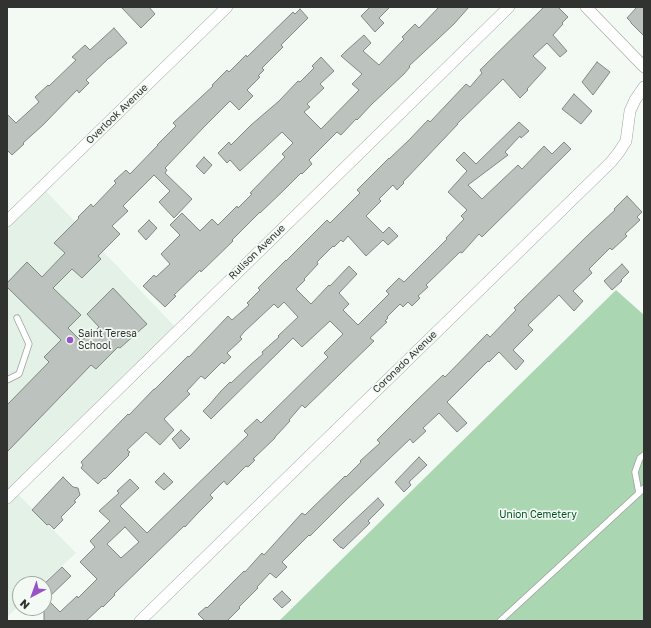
<!DOCTYPE html>
<style>
body{margin:0}
#map{position:relative;width:651px;height:628px;overflow:hidden;background:#f3faf4;font-family:"Golos Text",sans-serif}
canvas{display:block}
.frame{position:absolute;inset:0;border:8px solid #313331;pointer-events:none}
.north{position:absolute;left:12px;top:576px;width:40px;height:40px;box-sizing:border-box;background:#f3faf4;border:1px solid #a5aaa6;border-radius:50%;rotate:221deg;font-size:11px;font-weight:700;line-height:16px;text-align:center;color:#313331}
.north::after{content:'';display:block;margin:auto;width:14px;height:18px;background:#9953c8;clip-path:polygon(50% 0,100% 100%,50% 72%,0 100%)}
</style>
<div id="map">
<canvas width="651" height="628"></canvas>
<div class="frame"></div>
<div class="north">N</div>
</div>
<script>
const ctx = document.querySelector('canvas').getContext('2d');
ctx.lineJoin = 'round';
function fillPath(path, color) { ctx.fillStyle = color; ctx.fill(path, 'evenodd'); }
const toPath = rows => new Path2D(rows.map(r => 'M' + r).join(''));
function stroke(path, color, width, dash) { ctx.strokeStyle = color; ctx.lineWidth = width; ctx.lineCap = dash ? 'butt' : 'round'; ctx.setLineDash(dash || []); ctx.stroke(path); }
function drawText(font, color, halo, rows, align = 'center') {
  ctx.font = font + ' "Golos Text",sans-serif'; ctx.lineWidth = 3.5; ctx.setLineDash([]); ctx.textBaseline = 'middle'; ctx.strokeStyle = halo; ctx.fillStyle = color; for (const [text, x, y, turn = 0] of rows) {
    ctx.save(); ctx.translate(x, y); ctx.rotate((+turn || 0) * Math.PI / 180); ctx.textAlign = isNaN(turn) ? turn : align; if (halo) ctx.strokeText(text, 0, 0); ctx.fillText(text, 0, 0); ctx.restore();
  }
}
fillPath(toPath([
 [42,187,178,330,15,491,76,553,42,584,20,584,20,605,7,617,7,221]
]), '#e4f1e6');
fillPath(toPath([
 [616,290,644,315,644,621,279,621]
]), '#aad6b1');
const building = toPath([
 [121,7,149,7,155,14,141,28,121,7],
 [370,7,390,7,379,18,384,23,375,32,361,16,370,7],
 [439,7,469,7,454,24,409,66,410,67,404,74,372,104,357,120,356,119,341,135,337,132,309,160,312,164,302,174,301,173,285,189,260,213,260,212,232,240,233,241,201,272,200,270,174,295,176,296,165,307,143,286,154,275,156,277,170,264,161,254,180,235,170,225,182,213,200,231,212,219,218,225,237,206,238,208,252,194,250,193,285,157,282,154,293,143,282,132,240,171,230,160,227,163,218,153,229,142,231,145,251,125,279,101,298,81,300,82,314,68,312,66,321,57,334,71,320,84,324,88,307,104,310,107,304,112,321,129,359,90,352,84,362,74,341,56,346,51,364,35,371,43,363,51,379,65,404,39,402,37,415,24,419,28,439,7],
 [544,7,558,7,568,17,562,23,563,24,553,35,567,51,560,57,547,43,533,56,546,68,527,89,528,90,520,98,503,79,457,124,458,124,403,182,404,183,397,190,393,185,379,199,381,201,366,216,383,233,389,227,398,236,388,245,383,240,366,256,348,236,343,242,341,240,334,247,333,246,317,262,318,264,304,279,305,280,296,289,311,304,329,285,330,286,349,266,357,274,339,293,349,304,343,310,358,325,389,294,386,291,399,278,404,282,447,239,446,238,464,219,461,216,467,210,448,192,467,171,456,160,464,152,476,164,519,122,529,131,521,138,520,136,505,152,508,155,468,185,482,199,518,165,522,169,544,146,552,154,564,142,571,149,482,237,479,234,462,253,460,252,426,285,428,287,418,296,420,298,412,306,408,302,403,307,400,304,387,317,388,318,385,321,387,322,370,338,374,341,305,408,302,405,289,420,290,421,275,437,275,438,253,459,255,460,248,467,246,466,227,485,224,481,210,495,213,498,196,515,185,527,184,526,114,594,115,595,103,607,102,606,86,621,44,621,44,584,62,567,71,576,47,599,60,612,77,596,78,598,97,579,80,562,95,547,90,541,110,521,99,511,119,493,117,491,130,479,139,488,120,506,147,533,248,435,244,431,257,419,261,423,328,357,324,353,343,334,330,321,302,347,293,338,211,419,203,411,210,404,221,391,230,382,231,383,250,365,263,354,262,352,279,337,278,336,298,317,284,302,278,308,274,304,244,332,240,337,242,339,227,353,231,357,224,364,222,362,205,379,201,376,187,391,190,394,164,419,174,430,160,445,146,432,127,450,130,452,128,454,129,455,105,479,104,478,98,484,81,468,83,465,81,462,128,414,129,415,154,389,155,389,188,356,189,357,228,316,232,320,249,305,247,303,260,290,258,288,286,260,286,261,327,220,330,223,360,193,357,190,389,158,389,159,409,140,428,120,430,122,466,84,470,87,482,73,480,70,544,7],
 [125,527,139,542,121,558,107,544,125,527],
 [637,7,644,7,644,36,631,23,631,22,627,18,637,7],
 [300,9,308,18,281,45,283,47,262,68,264,70,258,76,260,77,247,90,253,96,239,110,230,101,204,127,165,168,167,170,165,173,192,199,174,218,159,202,170,191,154,175,123,206,128,211,112,226,120,234,98,256,101,259,82,278,72,269,53,288,81,315,68,328,81,341,86,337,89,337,99,327,87,314,113,288,147,324,120,348,118,347,96,369,91,365,7,452,7,405,49,362,44,357,61,340,7,287,7,283,27,262,42,277,65,253,54,243,79,218,78,217,91,204,93,207,116,183,114,181,126,170,130,174,158,145,157,145,176,126,173,123,213,86,212,85,227,70,229,72,246,55,247,57,293,12,295,14,300,9],
 [114,28,127,43,110,58,109,58,86,80,89,83,79,93,77,90,43,125,23,143,24,144,12,155,7,150,7,114,16,123,39,102,35,97,48,85,49,86,76,60,72,57,85,45,90,50,114,28],
 [597,62,610,72,593,95,582,82,597,62],
 [574,94,592,111,581,124,562,109,574,94],
 [204,157,212,165,204,174,196,166,204,157],
 [627,196,642,212,637,217,640,220,625,234,627,236,612,250,610,248,589,269,592,273,573,291,583,301,574,311,559,295,528,325,533,330,513,350,524,361,516,370,499,352,489,362,488,361,447,402,467,423,457,432,439,413,423,428,426,431,413,443,410,439,346,500,310,536,309,535,282,562,287,567,276,578,270,573,257,587,258,588,239,607,240,608,227,621,205,621,198,614,206,607,207,608,244,571,245,572,262,553,264,555,302,513,305,515,345,476,346,477,361,462,360,461,380,443,377,440,414,403,443,375,445,377,487,334,490,337,516,310,514,308,587,236,615,210,614,209,627,196],
 [149,220,157,228,146,240,138,231,149,220],
 [622,264,629,272,621,280,622,281,612,290,604,281,622,264],
 [181,430,190,439,180,449,172,439,181,430],
 [419,457,427,465,409,482,411,485,404,492,395,482,419,457],
 [164,473,173,482,164,490,155,482,164,473],
 [63,477,73,487,78,488,80,495,74,501,76,502,61,517,63,520,54,529,49,524,47,525,32,510,63,477],
 [378,498,384,505,368,521,370,523,343,549,341,547,341,548,333,540,378,498],
 [282,591,291,600,282,608,273,599,282,591]
]);
fillPath(building, '#bcc2bd');
stroke(building, '#828883', 1);
const lane = toPath([
 [7,380,19,374,29,344,17,318],
 [639,493,635,472,640,458,644,455],
 [500,621,639,493,644,488]
]);
const street = toPath([
 [586,7,644,67],
 [7,221,227,7],
 [7,498,509,7],
 [140,621,611,162,619,152,626,141,630,111,635,100,644,87]
]);
stroke(lane, '#9ba29c', 7);
stroke(street, '#9ba29c', 12);
stroke(lane, '#fff', 5.5);
stroke(street, '#fff', 11);
for (const [x, y, r, color] of [
 [70,340,4,"#9953c8"]
]) { const dot = new Path2D(); dot.arc(x, y, r, 0, 2 * Math.PI); ctx.fillStyle = color; ctx.fill(dot); stroke(dot, '#f3faf4', 1.5); }
drawText('10px', '#313331', '#f3faf4', [
 ["Overlook Avenue",117,114,-44],
 ["Rulison Avenue",257,252,-44],
 ["Coronado Avenue",405,362,-44]
]);
drawText('10px', '#313331', '#f3faf4', [
 ["Saint Teresa",78,334],
 ["School",78,346]
], 'left');
drawText('10px', '#035122', '#f3faf4', [
 ["Union Cemetery",538,515]
]);
</script>
